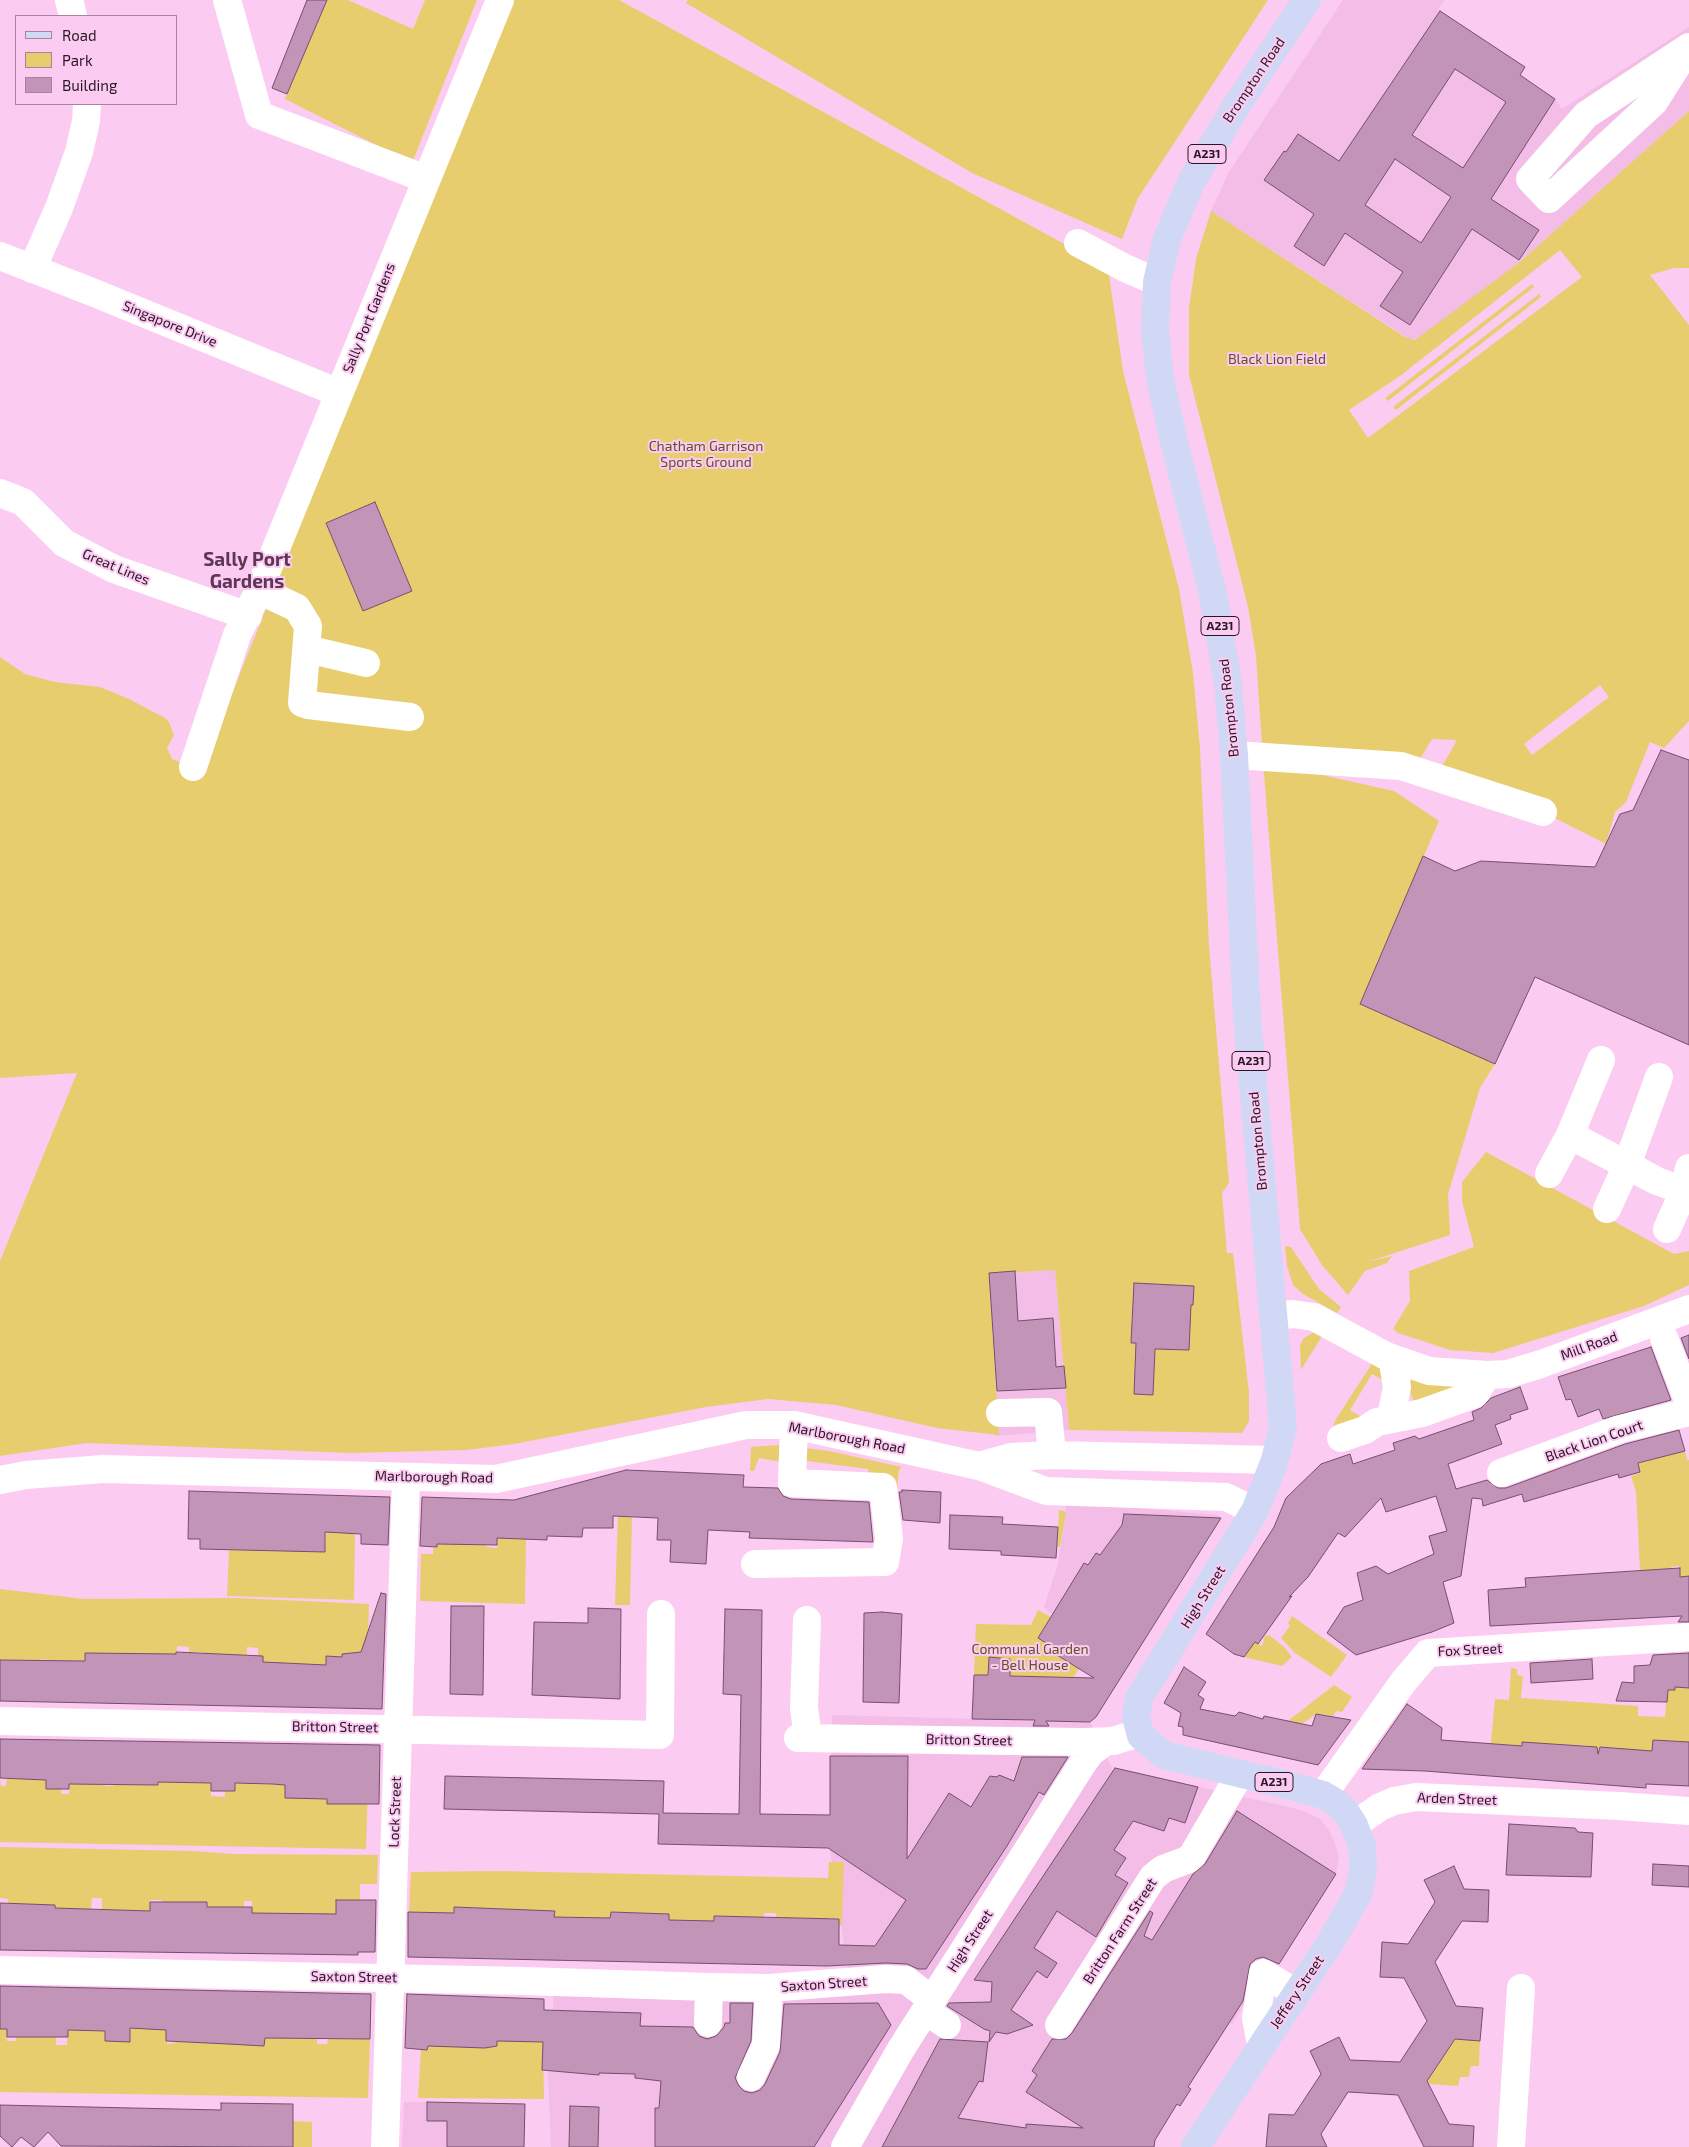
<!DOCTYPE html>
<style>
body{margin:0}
#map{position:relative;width:1689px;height:2147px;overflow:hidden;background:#fccbf1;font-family:"Exo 2",sans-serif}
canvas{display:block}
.legend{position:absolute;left:15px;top:15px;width:162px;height:90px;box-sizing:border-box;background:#fccbf1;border:1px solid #a7839f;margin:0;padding:6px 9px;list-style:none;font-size:15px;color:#271624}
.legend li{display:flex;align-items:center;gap:10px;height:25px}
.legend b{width:25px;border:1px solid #a7839f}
</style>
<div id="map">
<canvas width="1689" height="2147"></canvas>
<ul class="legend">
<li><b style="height:6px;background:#d1d8f6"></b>Road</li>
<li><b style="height:14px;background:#e8cd6f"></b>Park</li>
<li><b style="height:14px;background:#c294b8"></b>Building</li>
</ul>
</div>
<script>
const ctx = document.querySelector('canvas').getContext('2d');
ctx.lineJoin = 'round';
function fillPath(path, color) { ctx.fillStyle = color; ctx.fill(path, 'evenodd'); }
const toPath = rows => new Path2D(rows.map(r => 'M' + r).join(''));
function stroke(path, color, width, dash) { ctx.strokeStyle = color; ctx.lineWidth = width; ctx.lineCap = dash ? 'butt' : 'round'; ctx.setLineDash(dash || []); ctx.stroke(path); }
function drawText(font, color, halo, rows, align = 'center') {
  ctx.font = font + ' "Exo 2",sans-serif'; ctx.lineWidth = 4; ctx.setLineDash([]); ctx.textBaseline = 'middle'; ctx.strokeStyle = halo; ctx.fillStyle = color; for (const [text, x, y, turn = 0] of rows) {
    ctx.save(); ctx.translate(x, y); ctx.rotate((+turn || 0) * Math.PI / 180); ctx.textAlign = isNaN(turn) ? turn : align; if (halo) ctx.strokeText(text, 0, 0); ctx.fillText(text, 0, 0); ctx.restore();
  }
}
fillPath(toPath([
 [1343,0,1444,0,1438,9,1525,67,1520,75,1555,99,1562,109,1689,27,1689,111,1521,261,1420,337,1411,340,1211,211,1229,172],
 [1055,1270,1069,1430,995,1436,984,1275],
 [1067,1502,1219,1515,1214,1528,1057,1619,1044,1607,1058,1564],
 [832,1715,1090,1722,1113,1770,1118,1768,1301,1810,1320,1819,1328,1829,1334,1841,1339,1857,1336,1874,1265,1986,1257,1982,1232,2024,1223,2019,1141,2147,551,2147,548,2074,555,1981,849,1980,830,1850],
 [404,2102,479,2103,478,2147,402,2147]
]), '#f3bde8');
fillPath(toPath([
 [327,0,348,0,413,29,425,0,477,0,412,163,285,99],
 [512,0,619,0,1108,268,1123,371,1179,589,1193,673,1200,748,1209,946,1229,1183,1222,1193,1227,1253,1233,1253,1249,1393,1249,1421,1242,1433,1069,1430,1055,1270,989,1274,999,1435,937,1428,836,1405,768,1399,706,1407,514,1444,466,1450,351,1453,87,1443,0,1456,0,1261,77,1073,0,1078,0,657,25,674,55,682,100,687,129,699,165,718,169,722,174,735,167,748,172,759,201,770],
 [688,0,1268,0,1138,198,1122,239,972,173,686,3],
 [1689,111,1689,268,1674,268,1650,275,1689,325,1689,721,1664,748,1650,742,1626,802,1615,812,1606,844,1543,812,1436,777,1457,740,1432,739,1417,764,1262,744,1256,656,1248,607,1189,375,1189,308,1196,259,1211,211,1405,337,1415,340,1521,261],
 [1560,250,1582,277,1368,438,1349,410,1400,376],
 [1600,685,1609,697,1532,755,1524,744],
 [1532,284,1534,287,1388,401,1385,398],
 [1539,294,1541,297,1396,410,1393,407],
 [1263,762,1394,791,1439,821,1360,1004,1496,1062,1480,1088,1448,1194,1450,1235,1367,1262,1392,1256,1387,1263,1365,1271,1348,1295,1322,1265,1300,1229],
 [1486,1152,1674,1254,1689,1251,1689,1285,1644,1306,1493,1353,1450,1350,1398,1333,1393,1329,1410,1301,1409,1271,1474,1247,1462,1201,1462,1182],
 [1285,1246,1291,1247,1319,1289,1341,1307,1337,1313,1303,1294,1293,1285,1287,1266],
 [1314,1332,1324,1333,1301,1370,1300,1345,1304,1338],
 [1375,1359,1380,1362,1388,1383,1372,1374,1350,1410,1360,1416,1362,1423,1330,1433,1336,1419],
 [1415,1378,1457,1386,1414,1402,1407,1383],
 [779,1445,783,1447,782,1460,776,1461,759,1458,754,1471,750,1471,751,1447],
 [805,1448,829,1451,902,1467,899,1470,896,1499,869,1477,868,1469,807,1461],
 [1685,1451,1687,1460,1689,1460,1689,1576,1681,1588,1679,1566,1671,1567,1671,1572,1649,1591,1648,1570,1640,1570,1636,1492,1631,1476,1640,1473,1638,1463],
 [1059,1510,1066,1512,1060,1547,1057,1547],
 [618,1514,632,1517,630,1605,615,1605],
 [498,1524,504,1524,504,1538,526,1538,525,1604,420,1601,421,1554,433,1554,434,1542,487,1525,486,1547,497,1548],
 [316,1526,315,1552,325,1552,326,1526,355,1533,354,1600,227,1596,230,1528,236,1550,244,1550],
 [0,1589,84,1599,236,1598,369,1604,368,1640,362,1652,342,1654,341,1676,333,1656,326,1656,326,1665,258,1664,258,1648,247,1647,246,1674,203,1654,203,1652,192,1652,191,1673,188,1673,189,1647,177,1646,175,1673,82,1670,81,1661,71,1660,71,1670,65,1670,66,1660,56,1660,55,1670,50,1670,50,1660,41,1659,41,1669,35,1661,0,1660],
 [1038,1610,1051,1617,1038,1638,1054,1648,1052,1653,1069,1663,1072,1659,1082,1664,1073,1678,1010,1676,1010,1659,989,1657,988,1675,974,1675,976,1624,1031,1625],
 [1292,1616,1347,1655,1331,1677,1295,1653,1281,1638,1290,1626,1288,1623],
 [1269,1635,1284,1647,1292,1657,1282,1666,1244,1657,1255,1642,1262,1646,1265,1636],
 [1511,1668,1517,1669,1517,1675,1523,1676,1521,1698,1638,1706,1638,1716,1665,1717,1667,1690,1675,1681,1689,1688,1689,1742,1653,1745,1652,1755,1648,1755,1648,1750,1638,1750,1637,1760,1617,1759,1617,1748,1608,1747,1599,1747,1598,1758,1588,1757,1589,1746,1572,1745,1571,1756,1522,1743,1522,1752,1512,1745,1495,1744,1495,1753,1490,1753,1495,1699,1509,1700],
 [1334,1685,1352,1697,1342,1712,1336,1711,1333,1716,1316,1714,1302,1724,1288,1721],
 [31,1768,31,1779,39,1779,38,1770,61,1784,61,1794,69,1794,69,1784,81,1784,81,1781,105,1771,105,1786,113,1786,113,1781,121,1785,158,1785,158,1772,211,1783,211,1796,225,1797,225,1791,235,1791,235,1783,285,1785,285,1798,368,1788,366,1849,0,1842,0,1778,1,1786,6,1786,8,1770,15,1770,15,1779,23,1779],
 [0,1847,193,1851,234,1854,378,1855,377,1884,360,1884,360,1903,344,1926,344,1900,336,1900,336,1925,314,1924,313,1914,304,1913,252,1924,252,1901,244,1901,244,1907,214,1911,213,1907,207,1907,207,1902,162,1921,162,1900,150,1900,150,1912,102,1920,102,1898,92,1898,91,1910,75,1909,70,1920,70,1908,8,1918,8,1899,0,1898],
 [829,1862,844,1862,842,1925,839,1925,839,1918,828,1918,827,1936,776,1923,776,1913,764,1913,763,1935,720,1916,714,1916,713,1934,668,1933,669,1914,611,1912,610,1931,554,1930,555,1912,502,1929,502,1908,494,1908,493,1928,491,1928,491,1908,481,1908,481,1929,478,1929,479,1908,470,1907,469,1929,465,1907,455,1907,454,1913,419,1925,419,1912,409,1912,411,1872,497,1871,828,1878],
 [7,2015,7,2041,16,2041,16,2016,56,2028,56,2045,67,2045,68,2016,106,2017,105,2041,130,2042,131,2019,167,2019,167,2044,175,2043,176,2020,229,2044,235,2045,256,2021,256,2046,264,2046,265,2021,281,2038,296,2039,296,2033,317,2021,317,2044,327,2044,328,2039,370,2039,368,2098,0,2092,0,2029],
 [429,2022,489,2046,497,2046,498,2025,543,2042,544,2099,418,2098,421,2049,427,2049],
 [1455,2039,1480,2041,1479,2066,1471,2066,1469,2077,1460,2077,1458,2086,1429,2084,1427,2080],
 [293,2121,312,2122,312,2147,293,2147]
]), '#e8cd6f');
const building = toPath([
 [307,0,327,0,287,94,272,88,307,0],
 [1440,11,1525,67,1520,75,1555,99,1491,199,1539,230,1519,260,1472,229,1410,325,1380,306,1403,272,1345,233,1324,266,1294,246,1314,214,1264,180,1284,151,1286,152,1298,134,1339,161,1440,11],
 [1455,69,1506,102,1463,168,1412,135,1455,69],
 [1395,159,1451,197,1421,243,1365,205,1395,159],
 [375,502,412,591,363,611,326,523,375,502],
 [1661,750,1689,760,1689,1045,1535,977,1495,1064,1360,1004,1423,856,1455,871,1481,861,1595,867,1620,814,1633,810,1661,750],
 [1015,1271,1018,1321,1053,1318,1056,1367,1064,1366,1066,1388,997,1391,989,1273,1015,1271],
 [1134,1283,1194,1286,1193,1305,1191,1305,1189,1350,1155,1349,1153,1395,1134,1394,1136,1343,1131,1343,1134,1283],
 [1689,1335,1689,1359,1681,1338,1689,1335],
 [1651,1347,1671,1400,1603,1419,1599,1409,1578,1417,1571,1399,1566,1400,1558,1377,1651,1347],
 [1520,1387,1528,1409,1510,1415,1511,1419,1495,1425,1502,1444,1448,1464,1456,1489,1487,1480,1498,1488,1506,1488,1625,1444,1679,1430,1685,1451,1638,1463,1640,1472,1619,1478,1618,1474,1524,1502,1522,1494,1483,1506,1482,1499,1472,1498,1461,1576,1443,1582,1454,1623,1432,1632,1356,1655,1327,1633,1344,1607,1363,1600,1357,1573,1376,1566,1388,1574,1434,1554,1429,1536,1447,1531,1436,1496,1386,1512,1381,1498,1345,1537,1338,1533,1308,1577,1289,1597,1292,1596,1258,1644,1255,1642,1244,1657,1234,1654,1206,1634,1274,1527,1286,1498,1321,1464,1350,1454,1353,1464,1395,1450,1393,1443,1415,1436,1419,1439,1474,1420,1472,1412,1481,1408,1491,1398,1520,1387],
 [626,1470,744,1475,743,1487,778,1488,783,1496,791,1499,869,1502,873,1542,749,1538,750,1532,708,1530,706,1564,670,1562,671,1540,657,1540,658,1518,613,1516,613,1528,583,1528,582,1537,547,1536,547,1540,497,1538,497,1545,437,1544,437,1547,420,1546,422,1497,514,1500,626,1470],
 [902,1490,941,1492,940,1523,903,1520,899,1492,902,1492,902,1490],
 [189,1491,390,1497,388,1545,361,1544,361,1534,325,1532,325,1552,200,1549,200,1539,188,1539,189,1491],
 [1124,1514,1221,1518,1096,1717,1090,1722,1046,1721,1049,1726,1033,1726,1035,1720,972,1719,974,1675,988,1675,989,1657,1010,1659,1010,1676,1094,1678,1052,1652,1054,1648,1038,1638,1084,1563,1088,1565,1096,1553,1100,1555,1122,1525,1124,1514],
 [950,1515,1003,1517,1002,1524,1058,1527,1056,1558,1001,1555,1001,1551,949,1549,950,1515],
 [1680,1568,1680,1577,1689,1576,1689,1622,1678,1622,1682,1616,1490,1626,1488,1590,1526,1587,1525,1578,1680,1568],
 [381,1593,386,1594,382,1709,0,1701,0,1660,85,1661,85,1653,176,1654,176,1652,263,1656,263,1662,326,1665,326,1656,342,1657,342,1654,361,1652,381,1593],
 [451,1606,484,1606,483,1695,450,1694,451,1606],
 [588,1608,621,1609,620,1699,532,1695,534,1622,588,1623,588,1608],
 [725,1609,762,1610,760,1814,830,1815,830,1756,908,1756,907,1859,949,1793,971,1807,990,1776,997,1777,999,1775,1014,1781,1022,1757,1068,1757,1044,1795,1039,1792,1007,1846,926,1969,918,1969,907,1964,886,1963,827,1966,408,1957,408,1912,454,1913,454,1907,555,1911,554,1917,610,1918,611,1912,669,1914,669,1920,714,1921,714,1916,839,1919,839,1945,875,1946,906,1900,828,1848,658,1844,659,1814,444,1809,445,1776,664,1781,663,1813,739,1814,741,1695,723,1694,725,1609],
 [882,1612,902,1614,899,1703,863,1702,864,1613,882,1612],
 [1689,1653,1689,1688,1675,1687,1675,1690,1668,1690,1667,1702,1616,1701,1622,1682,1634,1683,1634,1666,1650,1665,1653,1655,1689,1653],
 [1592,1659,1593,1679,1531,1683,1530,1663,1592,1659],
 [1184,1667,1206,1682,1198,1695,1204,1699,1200,1709,1235,1716,1239,1712,1263,1719,1264,1716,1312,1726,1316,1714,1351,1720,1318,1765,1183,1735,1183,1727,1178,1726,1181,1713,1164,1703,1184,1667],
 [1407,1704,1442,1728,1441,1740,1522,1746,1522,1742,1597,1747,1598,1754,1600,1747,1652,1751,1653,1740,1689,1742,1689,1786,1646,1784,1646,1788,1425,1771,1362,1769,1407,1704],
 [0,1739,380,1745,379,1804,327,1804,327,1799,285,1798,285,1785,272,1784,235,1783,235,1791,211,1791,211,1783,158,1782,158,1785,69,1784,69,1789,46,1789,46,1780,0,1778,0,1739],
 [1115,1768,1198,1787,1185,1823,1169,1818,1164,1831,1133,1821,1114,1850,1126,1858,1115,1875,1128,1883,1096,1937,1057,1911,1034,1948,1057,1963,1047,1978,1037,1971,1011,2010,1033,2025,1007,2034,996,2032,989,2042,990,2031,984,2029,947,2006,949,2003,991,2002,992,1982,974,1980,1115,1768],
 [1237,1811,1336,1874,1279,1964,1263,1957,1256,1959,1250,1964,1243,2001,1188,2087,1191,2089,1180,2106,1177,2104,1155,2140,1154,2147,882,2147,940,2039,988,2042,983,2082,979,2081,958,2118,1026,2128,1026,2124,1083,2128,1026,2092,1037,2075,1032,2071,1052,2039,1066,2039,1072,2033,1150,1911,1153,1913,1144,1936,1152,1940,1193,1874,1205,1864,1237,1811],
 [1509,1824,1575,1828,1578,1832,1593,1833,1591,1877,1506,1875,1509,1824],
 [1653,1864,1689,1866,1689,1887,1652,1885,1653,1864],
 [1454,1866,1464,1889,1489,1890,1488,1922,1462,1921,1435,1962,1456,2006,1483,2008,1480,2041,1455,2039,1427,2081,1449,2124,1474,2126,1473,2147,1424,2147,1398,2095,1348,2092,1321,2134,1327,2147,1266,2147,1269,2114,1294,2115,1321,2074,1310,2051,1339,2037,1350,2060,1400,2062,1427,2021,1404,1978,1380,1977,1382,1942,1408,1944,1435,1902,1424,1880,1454,1866],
 [336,1900,376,1900,375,1952,358,1952,358,1955,0,1950,0,1903,55,1905,55,1908,150,1911,150,1902,207,1902,207,1907,252,1907,252,1913,336,1914,336,1900],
 [0,1986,371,1994,370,2039,265,2038,264,2046,228,2044,166,2041,166,2030,130,2028,130,2042,105,2041,105,2031,68,2030,68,2037,7,2037,7,2029,0,2029,0,1986],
 [407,1994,544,1999,544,2010,641,2013,640,2026,693,2027,699,2036,707,2039,716,2036,724,2027,725,2023,730,2023,730,2003,753,2003,751,2041,735,2078,739,2086,744,2091,752,2093,760,2090,765,2084,780,2052,784,2004,878,2003,891,2025,814,2147,655,2147,655,2108,659,2108,661,2081,635,2078,635,2074,599,2073,599,2075,542,2070,543,2042,497,2041,497,2046,485,2048,428,2046,427,2050,405,2048,407,1994],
 [427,2102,525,2104,524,2147,447,2147,447,2121,427,2121,427,2102],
 [221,2103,293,2104,293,2147,61,2146,48,2132,34,2147,21,2137,12,2147,0,2136,0,2105,221,2110,221,2103],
 [570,2106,599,2107,598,2147,569,2147,570,2106]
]);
fillPath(building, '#c294b8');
stroke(building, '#774e6f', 1);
stroke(toPath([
 [69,0,73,16],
 [227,0,259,115,426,179],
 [1689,47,1586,115,1530,179,1549,199,1654,102,1689,47],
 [1078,243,1125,268,1157,282],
 [0,256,97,294,339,393],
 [32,269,59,208,79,152,86,121,87,104],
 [0,493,23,502,64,543,114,569,248,616],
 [259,590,297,608,308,626,302,703,308,705,410,717],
 [307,649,366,663],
 [1234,755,1401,766,1543,812],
 [193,767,237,635,259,590,500,0],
 [1601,1060,1570,1135,1657,1181,1689,1193],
 [1549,1174,1570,1135],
 [1607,1209,1627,1165,1659,1077],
 [1667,1229,1684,1191,1689,1168],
 [1275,1316,1293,1314,1314,1317,1386,1356,1429,1371,1487,1375,1508,1374,1541,1364,1689,1309],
 [1664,1338,1689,1403],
 [1000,1413,1048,1412,1052,1455],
 [1391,1417,1397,1387,1394,1369,1398,1361],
 [1341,1438,1365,1430,1377,1422,1422,1413,1475,1394,1487,1375],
 [979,1466,1011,1457,1052,1455,1275,1460],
 [1501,1473,1620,1429,1689,1412],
 [0,1480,26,1475,103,1469,496,1479,746,1425,794,1425,979,1466,1046,1491,1226,1497,1255,1511],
 [755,1564,885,1562,889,1539,883,1487,792,1483,794,1425],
 [807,1620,804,1708,808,1737],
 [0,1721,660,1735,661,1614],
 [798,1738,1084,1742,1113,1741,1139,1733],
 [1323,1795,1404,1681,1428,1653,1689,1637],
 [1354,1825,1380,1807,1394,1801,1416,1797,1619,1806,1689,1811],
 [0,1970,524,1981,709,1987,769,1988,885,1979,906,1980,932,2000],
 [926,2011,947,2025],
 [708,2023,709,1987],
 [1059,2025,1153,1877,1163,1869,1187,1860,1192,1856,1240,1774],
 [1261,2045,1256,2018,1263,1973,1296,1993],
 [751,2077,766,2045,769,1988],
 [385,2147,406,1478],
 [845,2147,901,2049,1081,1766,1090,1753,1105,1742],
 [1511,2147,1521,1988]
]), '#fff', 28);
stroke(toPath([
 [1195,2147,1330,1943,1358,1894,1363,1870,1362,1846,1354,1825,1345,1811,1335,1802,1323,1795,1287,1785,1164,1755,1141,1736,1136,1717,1139,1698,1255,1511,1275,1460,1283,1427,1247,1016,1234,755,1228,684,1213,594,1173,438,1160,378,1155,330,1157,282,1167,239,1191,182,1235,108,1307,0]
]), '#d1d8f6', 28);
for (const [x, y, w] of [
 [1207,154,38],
 [1220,626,38],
 [1251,1061,38],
 [1274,1782,38]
]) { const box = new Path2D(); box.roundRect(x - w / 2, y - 9.5, w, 19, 4); ctx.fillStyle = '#fccbf1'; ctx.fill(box); stroke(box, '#271624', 1); }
drawText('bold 12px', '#271624', null, [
 ["A231",1207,154],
 ["A231",1220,626],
 ["A231",1251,1061],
 ["A231",1274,1782]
]);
drawText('14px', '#271624', '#fccbf1', [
 ["Brompton Road",1254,80,-56],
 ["Sally Port Gardens",369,318,-68],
 ["Singapore Drive",170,324,22],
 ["Great Lines",116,567,23],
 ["Brompton Road",1229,708,-96],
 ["Brompton Road",1258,1141,-95],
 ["Mill Road",1589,1346,-20],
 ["Marlborough Road",847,1438,11],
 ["Black Lion Court",1594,1441,-19],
 ["Marlborough Road",434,1477,1],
 ["High Street",1203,1597,-58],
 ["Fox Street",1470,1650,-3],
 ["Britton Street",335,1727,1],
 ["Britton Street",969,1740,1],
 ["Arden Street",1457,1799,2],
 ["Lock Street",395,1812,-88],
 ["Britton Farm Street",1120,1931,-57],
 ["High Street",970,1941,-57],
 ["Saxton Street",354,1977,1],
 ["Saxton Street",824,1984,-4],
 ["Jeffery Street",1297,1992,-56]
]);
drawText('14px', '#5f5224', '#fccbf1', [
 ["Black Lion Field",1277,359],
 ["Chatham Garrison",706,446],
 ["Sports Ground",706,462],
 ["Communal Garden",1030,1649],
 ["- Bell House",1030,1665]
]);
drawText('bold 19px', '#5e3757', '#fccbf1', [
 ["Sally Port",247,560],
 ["Gardens",247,582]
]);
</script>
